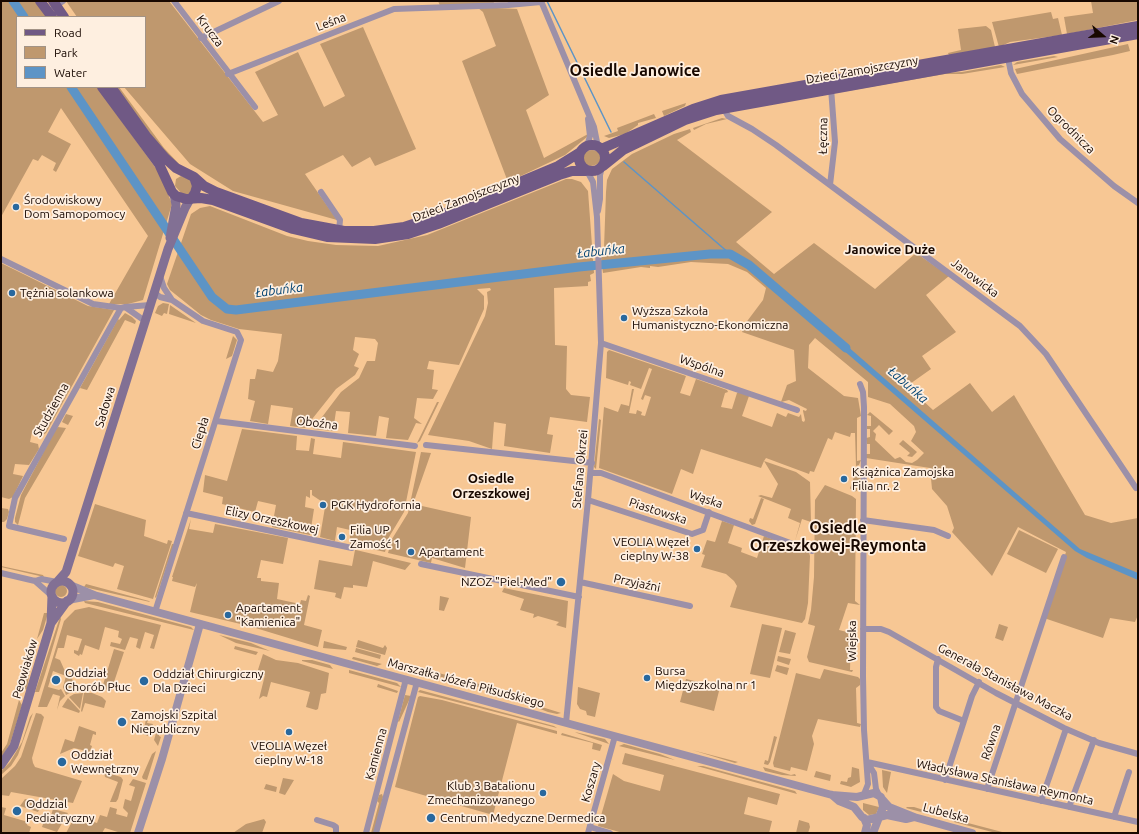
<!DOCTYPE html>
<meta charset="utf-8">
<style>
body{margin:0}
#map{position:relative;width:1139px;height:834px;overflow:hidden;background:#f7c794;font-family:Ubuntu,sans-serif}
canvas{display:block}
.frame{position:absolute;inset:0;border:2px solid #180800;pointer-events:none}
.legend{position:absolute;left:16px;top:16px;width:130px;height:72px;box-sizing:border-box;background:#feefe0;border:1px solid #a29386;margin:0;padding:5px 7px;list-style:none;font-size:12px;color:#180800}
.legend li{display:flex;align-items:center;gap:8px;height:20px}
.legend b{width:20px;border:1px solid #a29386}
.north{position:absolute;left:1083px;top:16px;width:40px;height:40px;-webkit-text-stroke:3px #feefe0;paint-order:stroke;rotate:109deg;font-size:11px;font-weight:700;line-height:16px;text-align:center;color:#180800}
.north::after{content:'';display:block;margin:auto;width:14px;height:18px;background:#180800;clip-path:polygon(50% 0,100% 100%,50% 72%,0 100%)}
</style>
<div id="map">
<canvas width="1139" height="834"></canvas>
<div class="frame"></div>
<ul class="legend">
<li><b style="height:5px;background:#705985"></b>Road</li>
<li><b style="height:11px;background:#bf986e"></b>Park</li>
<li><b style="height:11px;background:#5d94c6"></b>Water</li>
</ul>
<div class="north">N</div>
</div>
<script>
const ctx = document.querySelector('canvas').getContext('2d');
ctx.lineJoin = 'round';
function fillPath(path, color) { ctx.fillStyle = color; ctx.fill(path, 'evenodd'); }
const toPath = rows => new Path2D(rows.map(r => 'M' + r).join(''));
function stroke(path, color, width, dash) { ctx.strokeStyle = color; ctx.lineWidth = width; ctx.lineCap = dash ? 'butt' : 'round'; ctx.setLineDash(dash || []); ctx.stroke(path); }
function drawText(font, color, halo, rows, align = 'center') {
  ctx.font = font + ' Ubuntu,sans-serif'; ctx.lineWidth = 3.5; ctx.setLineDash([]); ctx.textBaseline = 'middle'; ctx.strokeStyle = halo; ctx.fillStyle = color; for (const [text, x, y, turn = 0] of rows) {
    ctx.save(); ctx.translate(x, y); ctx.rotate((+turn || 0) * Math.PI / 180); ctx.textAlign = isNaN(turn) ? turn : align; if (halo) ctx.strokeText(text, 0, 0); ctx.fillText(text, 0, 0); ctx.restore();
  }
}
fillPath(toPath([
 [1,1,36,1,48,17,17,17,17,87,97,87,160,174,172,204,143,300,128,304,109,304,148,236,61,108,48,132,71,144,56,172,53,170,56,163,42,155,38,161,33,159,1,217],
 [66,1,169,1,263,122,278,115,255,72,298,52,324,107,345,96,320,44,363,27,416,149,375,166,370,157,352,167,343,155,305,174,337,220,233,191,190,164,124,87,145,87,145,17,77,17],
 [438,1,493,1,497,8,517,9,549,95,526,110,544,158,588,134,587,137,565,155,508,182,462,61,496,46,483,12,478,8,442,10],
 [1091,1,1138,1,1138,20,1067,34,1064,17,1093,13],
 [1051,12,1053,19,1058,18,1062,35,1010,42,999,47,992,22],
 [986,26,991,30,995,47,949,55,948,53,961,50,958,29],
 [1128,44,1130,51,1113,55,1017,74,1015,69],
 [1054,56,1058,57,1013,65,1017,62],
 [1001,65,1005,67,962,74,945,74,836,93,942,73,962,72],
 [116,87,119,87,164,148,180,165,177,164,162,150],
 [686,103,685,106,664,116,662,111],
 [654,114,656,118,638,123,638,125,625,134,609,138,604,136,618,131,617,128],
 [722,118,727,119,706,124,694,130,693,128],
 [690,129,691,132,677,140,772,212,736,242,774,274,814,243,875,289,916,253,949,276,926,295,956,332,922,356,931,369,907,386,933,410,970,383,992,412,1014,395,1085,515,1111,523,1138,518,1138,615,1135,622,1110,618,1103,638,1044,618,1066,552,1018,527,992,576,952,532,954,528,947,506,932,489,930,468,866,458,866,454,870,454,870,444,867,444,866,438,870,437,870,429,867,429,867,426,871,426,871,416,867,415,870,412,893,431,889,435,879,425,873,431,876,434,875,440,895,459,900,457,906,462,912,463,917,460,924,453,911,441,916,432,914,426,890,404,868,397,868,382,815,338,809,345,808,368,844,396,858,398,861,416,857,418,857,461,861,460,859,465,856,466,855,433,851,433,850,437,835,432,832,440,828,438,814,472,810,471,809,474,766,458,764,461,796,472,810,482,811,522,802,519,795,541,800,523,788,518,791,509,758,496,761,495,772,498,778,484,764,461,761,468,701,449,693,474,681,469,672,494,599,468,604,407,618,412,621,404,629,406,632,389,634,389,629,413,636,414,637,410,642,412,641,415,645,416,651,397,645,395,643,400,641,399,652,369,649,368,641,389,630,385,631,382,629,381,628,385,606,378,607,352,609,350,686,376,680,393,690,396,696,379,727,390,728,392,725,393,721,407,732,409,737,393,739,392,749,396,742,416,772,427,777,413,786,417,788,413,799,417,801,414,802,421,804,422,805,420,803,411,803,410,806,411,807,409,789,400,781,402,787,385,796,381,794,350,742,332,745,324,763,300,766,288,747,272,728,264,691,262,658,267,650,266,650,268,641,267,603,273,601,258,604,248,606,192,607,180,612,169,632,154,674,134],
 [592,150,600,152,602,158,598,164,588,167,582,163,582,157,585,152],
 [181,176,189,179,194,185,189,195,182,194,175,186,176,179],
 [566,179,572,179,581,182,588,191,594,273,590,275,591,281,588,282,588,286,554,288,555,345,567,346,566,389,571,395,590,397,587,422,550,417,547,434,553,435,550,453,504,446,506,424,494,422,492,449,469,441,428,435,485,316,488,303,487,292,491,290,490,288,477,289,484,296,484,309,459,365,429,361,427,369,434,370,432,389,438,390,433,399,417,398,414,418,422,424,416,423,408,440,386,438,389,418,379,416,376,436,348,433,350,412,336,411,333,431,313,429,341,392,359,378,367,361,375,361,378,343,375,339,355,337,353,350,359,354,354,366,359,368,355,375,336,389,305,428,290,426,293,408,271,405,268,424,250,421,255,401,248,399,250,379,255,379,257,369,273,372,278,361,282,334,239,329,211,320,201,315,170,290,167,284,191,214,200,208,210,206,287,236,308,241,336,245,378,246,427,235],
 [1,263,88,306,114,310,46,433,43,435,32,432,30,442,38,444,39,449,29,465,15,464,13,474,23,476,13,497,9,499,1,497],
 [163,303,169,304,167,314,164,313,162,316,155,313,158,306],
 [170,305,196,323,169,314],
 [125,313,132,317,136,321,135,324,125,320,87,390,80,388,118,319,119,320],
 [233,336,237,340,232,356,226,359],
 [437,402,439,402,420,441,417,443],
 [66,414,73,416,68,425,62,422],
 [599,419,601,420,596,469,594,467],
 [58,427,66,428,25,498,18,525,15,522,15,518,21,495,55,430],
 [242,429,297,436,296,450,309,451,311,438,315,439,313,454,341,458,343,442,416,452,404,512,389,537,385,552,350,544,350,530,337,527,335,541,320,537,326,501,321,501,312,495,312,490,310,490,310,498,306,496,305,507,314,509,310,535,272,527,276,505,258,501,255,512,222,504,223,497,203,492,205,475,227,481],
 [903,440,917,452,912,457,907,456,910,453,899,444],
 [421,452,431,453,413,504,471,517,465,568,432,558,431,563,388,553,392,539,408,513],
 [856,471,860,474,861,482,857,485,857,491,853,492,850,488,854,477,853,476],
 [825,485,852,496,856,499,855,601,860,605,848,603,839,630,851,633,850,670,853,670,852,672,809,662,807,657,815,626,808,624,811,610,814,577,815,500],
 [761,498,764,499,755,524,752,525,749,521,750,518,753,519],
 [95,504,146,520,144,536,167,544,168,540,172,541,153,599,117,589,124,566,115,563,113,567,78,556],
 [1,508,8,509,9,512,7,519,4,522,1,522],
 [191,519,189,529,213,533,215,524,288,538,283,564,261,560,257,578,261,578,261,581,279,583,277,599,300,604,301,600,306,601,308,595,310,596,304,625,322,630,318,647,249,626,190,612,197,583,195,587,172,581,173,577,172,577],
 [722,521,734,525,728,543,742,548,741,552,757,558,764,536,809,553,810,556,808,603,805,619,802,623,730,607,737,586,734,581,726,574,701,567,705,555,702,554,707,540,715,542],
 [1019,530,1058,549,1046,573,1007,554],
 [172,544,174,544,156,598,155,597],
 [355,550,356,550,411,563,405,570,373,561,367,587,353,585,353,588,344,587,341,599,335,597,336,593,314,589,319,560,352,566],
 [1,566,43,575,44,577,1,567],
 [86,584,149,601,150,602,84,587],
 '55 591a6 6 0 1 1 12 0a6 6 0 1 1-12 0Z',
 [504,588,568,601,566,628,556,625,559,622,538,616,533,618,534,614,520,610,524,599,502,592],
 [440,596,449,598,444,611,439,610],
 [84,601,98,602,191,627,194,630,85,603],
 [89,607,161,625,154,649,150,648,154,635,145,632,140,649,136,647,138,639,130,637,125,650,110,646,111,642,120,644,122,639,118,637,119,631,105,627,99,650,85,645,82,655,80,654,79,656,74,653,74,650,78,651,82,639,67,635,64,648,58,648,55,658,60,660,64,669,79,688,66,695,63,687,66,676,53,671,48,687,59,690,61,689,65,696,60,701,57,710,60,696,53,694,47,707,38,707,64,621,75,610],
 [44,613,48,613,43,630,37,639],
 [60,617,61,619,45,674,39,692,35,692],
 [762,624,782,628,770,678,750,674],
 [999,624,1008,627,1003,641,995,638],
 [785,630,796,633,790,654,779,652],
 [219,635,251,643,270,651,236,643],
 [358,640,383,648,385,645,387,648,385,655,356,647],
 [324,641,347,647,346,650,323,648],
 [235,646,258,652,256,655,234,649],
 [356,648,381,655,380,659,355,652],
 [114,649,124,652,111,691,102,688],
 [263,654,276,660,298,663,329,673,326,693,321,694,318,709,316,710,306,707,310,692,271,682,267,697,263,696,259,699,265,675,257,673],
 [778,656,791,659,789,665,777,661],
 [353,657,354,657,382,664,377,666,352,659],
 [302,660,312,660,330,665,333,669,302,661],
 [398,662,498,689,512,696,513,698,496,692,394,664],
 [30,663,31,663,27,690,23,687],
 [777,665,789,668,787,675,775,671],
 [824,669,858,677,860,679,860,685,856,688,857,723,861,724,860,727,818,719,812,736,814,744,807,771,791,767,790,771,774,767,773,763,796,673,820,679],
 [349,670,397,683,401,687,349,673],
 [686,679,720,687,714,711,680,702],
 [378,684,398,691,397,693,377,687],
 [578,687,600,693,595,717,587,715,586,711,580,709,577,704],
 [420,690,554,726,557,728,418,692],
 [83,693,80,709,69,697,74,694],
 [84,693,92,693,102,697,106,701,104,708,85,703,82,712,81,711],
 [405,695,411,696,399,722,398,721],
 [420,696,442,700,557,731,557,734,517,723,493,815,395,787,418,697],
 [68,698,80,711,79,713,62,707],
 [19,700,22,705,10,744,1,758,1,753,7,744],
 [532,704,558,712,561,713,557,714,548,712,530,705],
 [33,713,18,755,11,766,1,775,1,771,10,762,22,742,30,717],
 [36,713,41,714,44,717,32,758,33,763,35,767,82,781,73,803,11,792,9,796,1,795,1,779,15,766,21,757],
 [146,719,148,720,147,723,153,724,152,727,148,726,147,729,151,731,148,736,143,734],
 [79,726,96,732,96,735,93,734,90,745,92,746,90,752,74,748,60,754,65,739,74,742],
 [158,726,159,736,161,737,158,746,154,740],
 [575,732,605,739,609,744,577,733],
 [562,733,602,745,600,751,592,749,593,743,561,735],
 [774,736,777,737,770,762,768,765,764,764,765,760,768,761],
 [624,744,660,754,675,760,619,746],
 [692,750,738,762,735,763],
 [156,751,147,780,143,779,142,777,152,754],
 [625,753,780,794,777,805,748,797,744,814,772,821,769,833,623,833,598,826,613,774,624,781,660,791,664,775,622,764],
 [697,766,703,766,795,791,797,794],
 [763,767,791,775,795,774,796,776,782,775,765,771],
 [852,767,859,769,860,782,851,787,840,784,841,781,847,782,848,778,851,777],
 [882,770,891,772,887,793,883,787],
 [816,771,831,775,830,781,814,777],
 [104,772,121,777,123,780,118,799,116,802,110,802,118,782,105,777],
 [283,778,294,780,285,795,279,793],
 [133,779,146,783,130,833,121,833,105,828,102,833,66,833,75,816,97,823,100,815,107,817,110,807,117,809,116,814,127,817,128,813,123,808,125,799,131,801,135,787,129,785],
 [266,784,277,787,276,792,264,789],
 [382,794,383,797,374,833,371,833,379,803,377,801,379,795],
 [25,799,42,803,38,812,20,806],
 [863,803,879,807,876,814,869,815,863,810],
 [1,807,6,808,4,815,28,822,27,825,31,827,29,833,1,833],
 [907,807,914,807,930,812,929,814,906,808],
 [53,809,68,813,57,832,42,827,45,818,50,819],
 [952,818,968,823,1006,833,996,833,954,822],
 [264,819,266,822,262,833,233,833,246,824],
 [799,820,809,823,810,827,808,833,796,833]
]), '#bf986e');
fillPath(toPath([
 [838,338,1080,549,1138,573,1138,580,1087,558,1075,551,842,349,835,342]
]), '#5d94c6');
stroke(toPath([
 [547,1,611,132],
 [624,162,730,254]
]), '#5d94c6', 1.5);
stroke(toPath([
 [13,1,24,17],
 [71,87,212,297,227,309,236,310,579,267,710,254,730,254,749,265,846,348]
]), '#5d94c6', 9);
stroke(toPath([
 [174,1,255,107],
 [541,1,594,127,598,147],
 [54,7,63,1],
 [201,38,279,1],
 [1008,58,1011,73,1022,94,1060,139,1114,186,1138,203],
 [228,74,394,9,508,5,541,2],
 [722,106,728,116,752,129,776,145,1020,326,1046,354,1136,488],
 [587,146,590,136,588,119],
 [830,185,835,142,831,88],
 [321,192,340,220,339,231],
 [598,211,600,199,600,175,602,167],
 [1,259,93,304,121,308],
 [154,292,160,297,172,300],
 [145,321,125,307,150,305],
 [601,343,797,410],
 [860,384,863,392,864,407,863,676,864,730,868,784,864,794],
 [216,421,415,446],
 [426,445,592,463],
 [591,473,601,473,812,551],
 [588,500,692,534,703,530,709,512],
 [186,513,352,548],
 [863,520,934,530,948,536],
 [64,539,9,526,15,498,121,308,125,307],
 [421,564,579,597],
 [1,573,35,581,41,579,57,582],
 [35,581,52,596],
 [580,582,690,606],
 [155,612,241,340,237,332,203,321,172,300,164,288,160,276],
 [863,629,881,629,889,632,996,693,1064,728,1099,743,1138,754],
 [938,659,936,667,936,707,939,711,964,721],
 [566,723,588,500,601,343,597,217,593,182,587,171],
 [867,762,1138,822],
 [867,762,874,773,876,789,879,795],
 [945,780,972,696,979,682],
 [987,789,1064,557],
 [1041,801,1066,729],
 [1069,807,1094,740],
 [1114,817,1129,772],
 [317,820,333,825,336,827,336,833],
 [590,827,610,833],
 [366,833,406,679],
 [376,833,417,682],
 [588,833,615,736]
]), '#9c90a8', 6);
stroke(toPath([
 [70,585,94,595,832,795,857,797,874,793,881,797,883,807,873,833],
 [68,600,94,595],
 [832,795,839,801,854,807,862,817,867,820,887,815,906,819,914,817],
 [881,798,889,807,914,817,972,833],
 [864,818,867,825,865,833],
 [138,833,162,759,200,624]
]), '#9c90a8', 8);
stroke(toPath([
 [170,238,176,205,174,194],
 [58,581,66,572,168,249,185,208,190,199],
 '51 592a11 11 0 1 1 22 0a11 11 0 1 1-22 0Z',
 [51,623,67,601],
 [1,765,14,746,39,663,51,623,52,596]
]), '#827094', 9);
stroke(toPath([
 [40,1,52,17],
 [53,1,64,17],
 [102,87,159,164,172,192,176,196,186,199,201,198,213,200,293,229,327,237,375,239,408,234,438,224,559,175,572,171,586,171],
 [111,87,146,136,165,158,176,168,194,177,197,186,195,193,191,199],
 '579 158a13 13 0 1 1 26 0a13 13 0 1 1-26 0Z',
 [601,149,693,109,721,100,1138,26],
 [603,166,623,150,685,120,716,110,1138,34],
 [194,177,204,186,216,192,301,223,344,231,374,231,404,227,443,214,558,166,579,153]
]), '#705985', 10);
for (const [x, y, r, color] of [
 [16,207,4,"#28689e"],
 [12,293,4,"#28689e"],
 [624,318,4,"#28689e"],
 [844,479,4,"#28689e"],
 [323,505,4,"#28689e"],
 [342,537,4,"#28689e"],
 [697,549,4,"#28689e"],
 [411,552,4,"#28689e"],
 [561,582,5,"#28689e"],
 [228,615,4,"#28689e"],
 [647,678,4,"#28689e"],
 [56,680,5,"#28689e"],
 [144,681,5,"#28689e"],
 [122,722,5,"#28689e"],
 [289,732,4,"#28689e"],
 [62,762,5,"#28689e"],
 [543,793,4,"#28689e"],
 [17,811,5,"#28689e"],
 [431,818,5,"#28689e"]
]) { const dot = new Path2D(); dot.arc(x, y, r, 0, 2 * Math.PI); ctx.fillStyle = color; ctx.fill(dot); stroke(dot, '#feefe0', 1.5); }
drawText('12px', '#180800', '#feefe0', [
 ["Leśna",331,22,-21],
 ["Krucza",210,31,53],
 ["Dzieci Zamojszczyzny",862,70,-10],
 ["Ogrodnicza",1071,130,45],
 ["Łęczna",823,136,-89],
 ["Dzieci Zamojszczyzny",466,198,-21],
 ["Janowicka",975,278,37],
 ["Wspólna",702,366,19],
 ["Sadowa",105,407,-73],
 ["Studzienna",51,410,-61],
 ["Oboźna",317,423,7],
 ["Ciepła",200,433,-73],
 ["Stefana Okrzei",580,469,-85],
 ["Wąska",706,499,19],
 ["Piastowska",658,511,18],
 ["Elizy Orzeszkowej",272,520,12],
 ["Przyjaźni",637,583,12],
 ["Wiejska",852,641,-90],
 ["Peowiaków",25,669,-73],
 ["Generała Stanisława Maczka",1005,682,28],
 ["Marszałka Józefa Piłsudskiego",466,683,15],
 ["Równa",991,742,-71],
 ["Kamienna",376,754,-75],
 ["Koszary",591,782,-74],
 ["Władysława Stanisława Reymonta",1005,782,12],
 ["Lubelska",946,813,15]
]);
drawText('12px', '#180800', '#feefe0', [
 ["Środowiskowy",24,200],
 ["Dom Samopomocy",24,214],
 ["Tężnia solankowa",20,293],
 ["Wyższa Szkoła",632,311],
 ["Humanistyczno-Ekonomiczna",632,325],
 ["Książnica Zamojska",852,472],
 ["Filia nr. 2",852,486],
 ["PGK Hydrofornia",331,505],
 ["Filia UP",350,530],
 ["Zamość 1",350,544],
 ["VEOLIA Węzeł",689,542,"right"],
 ["cieplny W-38",689,556,"right"],
 ["Apartament",419,552],
 ["NZOZ \"Piel-Med\"",552,582,"right"],
 ["Apartament",236,608],
 ["\"Kamienica\"",236,622],
 ["Bursa",655,671],
 ["Międzyszkolna nr 1",655,685],
 ["Oddział",65,673],
 ["Chorób Płuc",65,687],
 ["Oddział Chirurgiczny",153,674],
 ["Dla Dzieci",153,688],
 ["Zamojski Szpital",131,715],
 ["Niepubliczny",131,729],
 ["VEOLIA Węzeł",289,746,"center"],
 ["cieplny W-18",289,760,"center"],
 ["Oddział",71,755],
 ["Wewnętrzny",71,769],
 ["Klub 3 Batalionu",535,786,"right"],
 ["Zmechanizowanego",535,800,"right"],
 ["Oddzial",26,804],
 ["Pediatryczny",26,818],
 ["Centrum Medyczne Dermedica",440,818]
], 'left');
drawText('bold 13px', '#180800', '#feefe0', [
 ["Janowice Duże",890,250],
 ["Osiedle",491,479],
 ["Orzeszkowej",491,494]
]);
drawText('italic 13px', '#004171', '#feefe0', [
 ["Łabuńka",601,251,-6],
 ["Łabuńka",279,290,-7],
 ["Łabuńka",908,385,41]
]);
drawText('bold 16px', '#180800', '#feefe0', [
 ["Osiedle Janowice",635,71],
 ["Osiedle",838,528],
 ["Orzeszkowej-Reymonta",838,546]
]);
</script>
